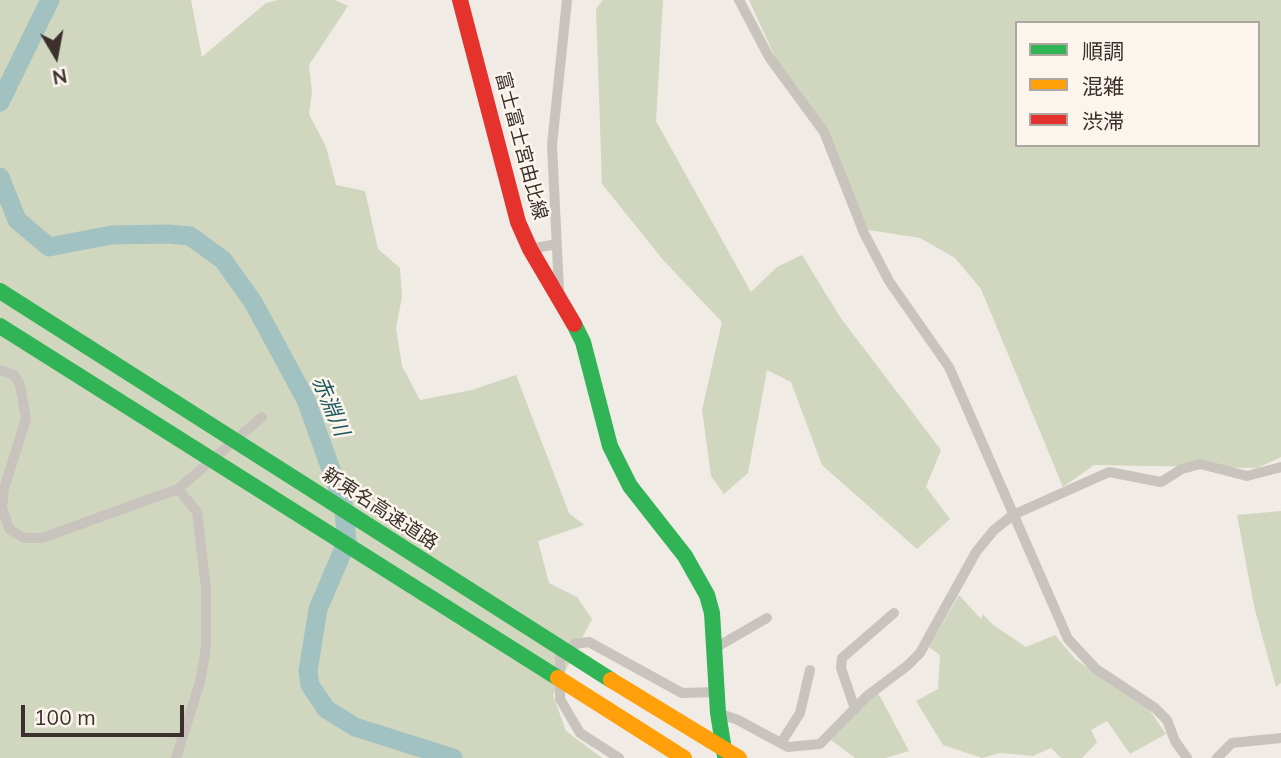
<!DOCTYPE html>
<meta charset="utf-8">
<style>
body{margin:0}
#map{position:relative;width:1281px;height:758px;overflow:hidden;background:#f0ebe5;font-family:Mulish,"Noto Sans JP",sans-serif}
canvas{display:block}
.legend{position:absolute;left:1015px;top:21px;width:245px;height:126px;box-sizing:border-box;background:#fbf5ee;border:2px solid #aea6a0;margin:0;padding:9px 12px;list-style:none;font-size:21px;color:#3b302b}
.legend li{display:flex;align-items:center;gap:14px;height:35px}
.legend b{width:35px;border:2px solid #aea6a0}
.north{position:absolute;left:21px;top:21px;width:70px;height:70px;-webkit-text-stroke:5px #fbf5ee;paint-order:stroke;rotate:170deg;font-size:19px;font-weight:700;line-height:28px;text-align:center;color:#3b302b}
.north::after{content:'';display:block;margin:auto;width:24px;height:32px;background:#3b302b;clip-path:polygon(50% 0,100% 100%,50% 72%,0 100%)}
.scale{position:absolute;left:21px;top:705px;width:163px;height:32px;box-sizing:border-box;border:4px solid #3b302b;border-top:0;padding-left:9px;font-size:21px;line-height:24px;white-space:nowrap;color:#3b302b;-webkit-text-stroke:5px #fbf5ee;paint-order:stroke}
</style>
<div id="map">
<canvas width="1281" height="758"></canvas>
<ul class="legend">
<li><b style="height:9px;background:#30b455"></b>順調</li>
<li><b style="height:9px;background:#ff9f0a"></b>混雑</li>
<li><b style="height:9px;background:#e5322d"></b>渋滞</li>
</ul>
<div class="north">N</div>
<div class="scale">100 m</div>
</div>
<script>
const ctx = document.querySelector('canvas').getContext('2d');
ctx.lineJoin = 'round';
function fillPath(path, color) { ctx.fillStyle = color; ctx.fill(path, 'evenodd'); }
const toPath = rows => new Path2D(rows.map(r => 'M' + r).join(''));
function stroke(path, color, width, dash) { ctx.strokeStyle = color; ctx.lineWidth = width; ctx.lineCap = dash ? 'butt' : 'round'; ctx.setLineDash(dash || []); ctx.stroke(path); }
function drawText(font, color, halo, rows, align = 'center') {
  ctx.font = font + ' Mulish,"Noto Sans JP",sans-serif'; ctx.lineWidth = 5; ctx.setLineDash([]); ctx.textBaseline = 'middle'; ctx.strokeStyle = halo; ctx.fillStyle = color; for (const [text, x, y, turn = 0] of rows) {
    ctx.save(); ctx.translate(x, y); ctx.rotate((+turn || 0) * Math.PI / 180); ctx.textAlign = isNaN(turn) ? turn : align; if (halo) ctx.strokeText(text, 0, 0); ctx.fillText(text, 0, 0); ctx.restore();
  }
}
fillPath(toPath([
 [0,0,191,0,202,57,266,3,278,0,335,0,348,6,309,65,312,92,309,114,326,147,336,185,365,191,378,249,400,268,402,297,396,328,402,366,420,400,472,390,516,375,569,513,584,525,538,541,549,583,577,597,592,619,553,695,566,731,602,758,0,758],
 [603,0,663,0,656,121,751,292,777,267,802,255,840,317,941,450,926,487,950,519,917,549,822,465,791,382,767,370,748,473,724,494,711,476,702,410,722,322,664,261,602,184,596,9],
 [749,0,1281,0,1281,457,1257,468,1094,465,1063,487,981,289,955,258,920,238,862,229,824,132,785,79],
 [1017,23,1258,23,1258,145,1017,145],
 [1281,511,1281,683,1276,687,1254,606,1237,515],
 [959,595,981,619,983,614,993,625,1026,647,1055,635,1075,659,1148,708,1166,734,1130,754,1107,721,1091,730,1097,742,1082,758,1061,758,1051,748,1033,756,1000,753,982,758,943,745,916,701,938,689,940,655,929,647],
 [877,691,909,751,886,758,855,758,831,740]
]), '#d1d6bf');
stroke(toPath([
 [0,102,50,0],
 [0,177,17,220,49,247,111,235,168,234,190,236,223,260,253,302,306,400,343,503,347,541,318,609,308,671,310,685,326,709,355,727,453,758]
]), '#a1c2c1', 19);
stroke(toPath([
 [739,0,769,57,824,132,864,233,889,281,949,367,1068,639,1096,669,1155,708,1167,720,1175,741,1187,758],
 [530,249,557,244],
 [559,290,552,145,567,0],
 [0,370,14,375,20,385,26,419,4,489,2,507,9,529,24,538,42,538,178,489,197,512,206,588,206,647,200,682,176,758],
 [178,489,262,417],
 [715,648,767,618],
 [855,709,841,668,842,658,894,613],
 [718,713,738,720,788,747,820,744,867,696,907,666,920,653,976,552,994,530,1013,515,1109,472,1161,482,1182,469,1200,464,1247,476,1281,467],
 [781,743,800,713,810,670],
 [619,758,580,733,560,699,560,658,575,644,589,642,682,693,717,692],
 [1217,758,1232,743,1281,738]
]), '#c9c3be', 10);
stroke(toPath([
 [574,324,583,342,610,446,630,486,685,556,707,595,712,613,718,713,725,756]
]), '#30b455', 16);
stroke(toPath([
 [460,0,518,222,530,249,574,324]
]), '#e5322d', 16);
stroke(toPath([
 [0,291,611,680],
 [0,326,558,678]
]), '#30b455', 16);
stroke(toPath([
 [558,678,684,758],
 [611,680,739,758]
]), '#ff9f0a', 16);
drawText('19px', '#3b302b', '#fbf5ee', [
 ["富士富士宮由比線",521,146,75],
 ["新東名高速道路",380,509,33]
]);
drawText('italic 21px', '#1f5a5e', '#fbf5ee', [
 ["赤淵川",330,406,67]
]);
</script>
